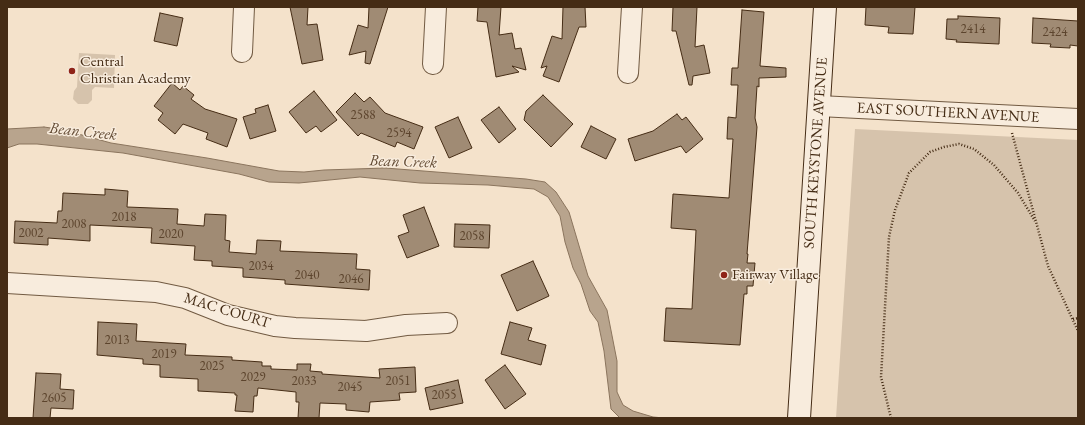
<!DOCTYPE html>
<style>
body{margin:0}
#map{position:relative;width:1085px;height:425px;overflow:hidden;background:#f4e2cb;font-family:"EB Garamond",serif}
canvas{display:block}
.frame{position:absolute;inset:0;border:8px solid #452c15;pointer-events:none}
</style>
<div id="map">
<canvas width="1085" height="425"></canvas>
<div class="frame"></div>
</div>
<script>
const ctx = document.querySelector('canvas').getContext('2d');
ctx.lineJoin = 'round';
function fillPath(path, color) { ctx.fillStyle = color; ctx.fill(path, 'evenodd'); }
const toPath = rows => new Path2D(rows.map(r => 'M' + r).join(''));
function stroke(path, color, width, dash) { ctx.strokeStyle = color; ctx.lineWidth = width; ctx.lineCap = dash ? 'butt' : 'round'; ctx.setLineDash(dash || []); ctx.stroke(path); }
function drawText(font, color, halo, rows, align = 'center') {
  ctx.font = font + ' "EB Garamond",serif'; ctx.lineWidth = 3; ctx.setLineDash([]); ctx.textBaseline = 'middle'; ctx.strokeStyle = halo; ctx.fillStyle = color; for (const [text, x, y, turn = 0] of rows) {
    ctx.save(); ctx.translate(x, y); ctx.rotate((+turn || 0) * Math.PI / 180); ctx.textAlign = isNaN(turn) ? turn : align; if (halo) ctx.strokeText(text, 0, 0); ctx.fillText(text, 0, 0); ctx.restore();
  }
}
fillPath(toPath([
 [79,53,115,55,114,88,95,87,92,90,92,100,88,104,78,104,73,99,74,91,77,87],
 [855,129,1078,140,1078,418,836,418]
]), '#d6c3ac');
const water = toPath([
 [44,127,64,130,111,143,207,158,279,171,304,172,324,170,385,168,526,179,545,182,556,192,569,212,588,276,607,310,617,361,617,392,623,405,633,411,653,417,664,418,620,418,611,409,604,351,598,322,590,311,581,284,573,268,565,242,560,216,548,197,534,189,488,185,420,183,360,177,299,183,269,182,239,174,123,153,37,144,19,144,7,148,7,129,44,127]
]);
fillPath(water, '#b8a48d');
stroke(water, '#8a745d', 1);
const building = toPath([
 [290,7,308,7,307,25,317,24,323,60,302,64,290,7],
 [369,7,388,7,370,64,365,63,366,51,349,55,358,25,368,28,369,7],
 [478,7,501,7,499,35,512,33,515,49,521,48,526,70,512,66,519,72,496,77,487,22,477,21,478,7],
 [563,7,585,7,586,27,579,27,559,82,543,76,547,66,541,68,552,36,562,39,563,7],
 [673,7,697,7,695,47,704,45,710,73,693,76,692,85,689,85,676,31,672,31,673,7],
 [866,7,915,7,913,34,888,33,889,27,865,25,866,7],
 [742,10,764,12,760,66,786,68,786,77,759,78,759,87,757,86,755,118,757,127,747,254,748,254,747,263,755,263,753,286,747,286,747,294,744,294,740,345,664,341,666,308,692,309,696,230,671,228,673,194,729,198,733,139,727,139,728,117,736,118,738,85,731,85,732,68,738,68,742,10],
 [160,13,183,18,177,46,154,41,160,13],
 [958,16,1000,18,999,44,956,42,957,40,946,39,947,19,958,19,958,16],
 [1033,18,1078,21,1078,46,1070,45,1070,48,1050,47,1051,44,1032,43,1033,18],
 [172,83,180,90,183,86,194,95,191,99,205,109,237,119,227,147,206,139,208,133,183,124,175,134,158,120,163,113,154,106,172,83],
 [314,91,337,120,321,132,316,126,306,133,289,112,314,91],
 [355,93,364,102,370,97,385,113,423,127,414,149,397,142,395,147,361,133,358,136,336,112,355,93],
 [543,95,573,124,551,147,524,120,526,111,543,95],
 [268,105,276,131,250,139,243,117,256,113,255,109,268,105],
 [499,107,516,129,499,143,481,120,499,107],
 [677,114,682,120,686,117,703,139,686,153,681,146,635,161,628,139,653,131,677,114],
 [458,117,472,148,449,158,435,127,458,117],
 [591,126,616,139,606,159,581,147,591,126],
 [105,189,128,191,127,207,178,209,177,224,204,226,205,214,226,215,225,240,230,241,229,252,256,254,257,240,281,241,280,251,357,254,356,269,370,270,369,290,285,284,285,280,243,277,243,268,212,266,212,261,194,260,195,246,151,243,152,228,90,225,90,241,48,238,48,245,14,243,15,221,57,223,58,211,62,211,63,193,105,195,105,189],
 [424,207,439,246,407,258,398,236,409,232,403,215,424,207],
 [455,224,490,225,489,248,454,247,455,224],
 [533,261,549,296,517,311,501,275,533,261],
 [98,322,137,324,136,341,186,344,185,355,232,357,232,360,262,362,262,366,271,366,271,369,297,370,297,364,311,364,310,371,322,372,322,374,380,378,379,369,415,367,416,392,399,393,400,400,370,402,369,412,346,410,346,404,320,403,319,418,298,418,299,402,296,402,296,392,258,388,257,396,254,396,253,412,235,411,237,395,235,395,235,393,198,391,198,379,160,377,160,365,143,364,143,359,97,355,98,322],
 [510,322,532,328,528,340,546,345,541,365,501,354,510,322],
 [505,365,526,394,505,409,485,380,505,365],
 [36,373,61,374,60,389,74,390,73,409,51,408,50,418,33,418,36,373],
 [458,380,463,403,430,410,425,388,458,380]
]);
fillPath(building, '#a08b74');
stroke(building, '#452c15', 1);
const minor = toPath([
 [242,52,244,7],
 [433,64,436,7],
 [628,73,632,7],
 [819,106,1078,119],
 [7,283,156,292,185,298,228,315,275,326,295,328,366,331,406,325,447,323]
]);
const secondary = toPath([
 [799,418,825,7]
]);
stroke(minor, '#715a42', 22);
stroke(secondary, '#452c15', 24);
stroke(toPath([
 [1012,133,1048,266,1078,331],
 [1073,319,1078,318],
 [891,418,881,377,889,237,895,210,909,173,930,152,944,147,959,144,974,149,994,165,1018,193,1035,221]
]), '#452c15', 2.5, [1, 2]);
stroke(minor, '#f8ecdd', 20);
stroke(secondary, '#f8ecdd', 22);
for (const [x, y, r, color] of [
 [72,71,4,"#8f2418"],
 [724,275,4,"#8f2418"]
]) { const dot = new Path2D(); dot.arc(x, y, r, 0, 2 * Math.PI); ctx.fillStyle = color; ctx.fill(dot); stroke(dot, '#f8ecdd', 1.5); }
drawText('13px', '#5c442d', null, [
 ["2414",973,29],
 ["2424",1055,32],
 ["2588",363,115],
 ["2594",399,133],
 ["2018",124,217],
 ["2008",74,224],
 ["2002",31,233],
 ["2020",171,234],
 ["2058",472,236],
 ["2034",261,266],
 ["2040",307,275],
 ["2046",351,279],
 ["2013",117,340],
 ["2019",164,354],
 ["2025",212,366],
 ["2029",253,377],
 ["2033",304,381],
 ["2051",398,381],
 ["2045",350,387],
 ["2055",444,395],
 ["2605",54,398]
]);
drawText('15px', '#452c15', '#f8ecdd', [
 ["Central",80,62],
 ["Christian Academy",80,79],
 ["Fairway Village",732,275]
], 'left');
drawText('15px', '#452c15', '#f8ecdd', [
 ["EAST SOUTHERN AVENUE",948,113,3],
 ["SOUTH KEYSTONE AVENUE",816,153,-86],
 ["MAC COURT",227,311,17]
]);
drawText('italic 16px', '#624a33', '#f8ecdd', [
 ["Bean Creek",83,132,6],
 ["Bean Creek",403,162,2]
]);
</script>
